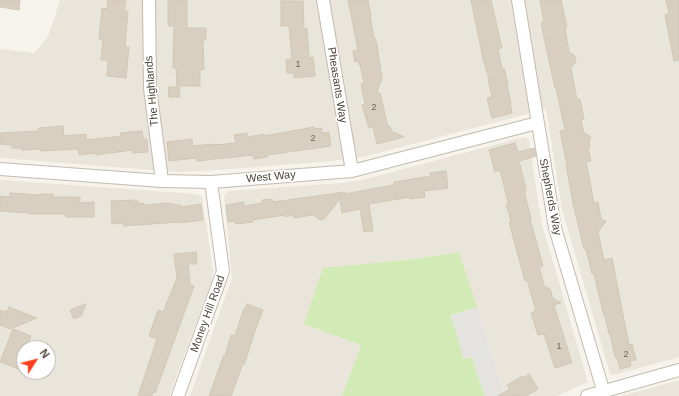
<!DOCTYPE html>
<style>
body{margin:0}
#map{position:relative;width:679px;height:396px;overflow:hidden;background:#f6f3ec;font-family:Arial,sans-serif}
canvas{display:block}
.north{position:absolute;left:16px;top:340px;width:40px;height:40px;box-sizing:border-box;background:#fff;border:1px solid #b7b4b0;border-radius:50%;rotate:54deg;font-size:11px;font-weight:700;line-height:16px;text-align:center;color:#4b4439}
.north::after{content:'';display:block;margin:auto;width:14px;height:18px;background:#fc3f1d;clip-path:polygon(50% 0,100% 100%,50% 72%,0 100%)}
</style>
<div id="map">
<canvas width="679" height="396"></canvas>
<div class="north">N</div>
</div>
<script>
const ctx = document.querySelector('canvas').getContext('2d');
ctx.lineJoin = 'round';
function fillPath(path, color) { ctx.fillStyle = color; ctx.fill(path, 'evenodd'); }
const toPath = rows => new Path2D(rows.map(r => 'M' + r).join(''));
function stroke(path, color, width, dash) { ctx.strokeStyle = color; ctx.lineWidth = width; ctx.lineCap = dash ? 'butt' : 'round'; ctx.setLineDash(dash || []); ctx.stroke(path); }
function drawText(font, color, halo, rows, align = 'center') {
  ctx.font = font + ' Arial,sans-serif'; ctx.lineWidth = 3.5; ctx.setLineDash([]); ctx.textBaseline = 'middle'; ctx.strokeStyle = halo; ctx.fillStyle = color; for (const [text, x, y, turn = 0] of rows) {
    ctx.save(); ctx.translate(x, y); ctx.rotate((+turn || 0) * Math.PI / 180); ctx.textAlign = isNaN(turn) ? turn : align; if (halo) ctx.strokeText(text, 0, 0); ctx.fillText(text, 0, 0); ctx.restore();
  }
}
fillPath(toPath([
 [60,0,679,0,679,357,614,375,610,374,562,209,546,109,363,157,332,161,219,170,178,172,0,158,0,49,34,53,48,37],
 [524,137,529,140,541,221,588,382,557,396,505,396,459,252,406,260,361,345,342,396,190,396,232,278,224,196,226,193,228,191,341,183,362,180],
 [0,180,197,194,202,197,213,270,212,281,169,396,0,396],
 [24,348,48,348,48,372,24,372],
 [679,380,679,396,622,396]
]), '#eae5da');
fillPath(toPath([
 [459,252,477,307,451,316,465,359,472,357,485,396,342,396,361,345,304,324,323,268,406,260]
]), '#d2eab5');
fillPath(toPath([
 [477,307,505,396,485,396,472,357,464,359,451,316]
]), '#e5e3e0');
const building = toPath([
 [0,0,20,0,19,10,0,7,0,0],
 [108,0,126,0,124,11,128,11,125,47,129,47,126,78,107,76,108,60,101,60,103,40,99,39,102,8,107,9,108,0],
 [168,0,187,0,187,28,206,28,206,40,203,40,204,69,200,70,200,86,177,86,176,68,173,68,174,26,168,26,168,0],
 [348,0,368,0,371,16,370,16,374,38,375,38,377,45,382,79,376,94,380,93,388,127,390,126,391,131,404,137,377,144,373,127,369,128,362,105,365,104,361,84,364,83,360,64,359,65,358,61,355,62,353,51,358,50,348,0],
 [471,0,491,0,502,48,498,49,502,69,504,68,508,85,507,85,511,103,510,103,512,113,492,118,487,98,492,97,488,79,489,79,483,59,471,0],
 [540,0,561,0,567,27,565,28,569,52,575,56,576,61,571,68,577,100,580,99,584,119,581,120,584,133,591,137,589,142,590,147,588,147,591,161,586,162,594,203,598,202,601,219,606,221,598,232,604,260,612,258,629,345,632,344,636,360,630,361,631,366,620,369,617,357,615,357,610,333,609,334,605,316,604,316,601,304,594,274,592,274,586,249,584,249,573,203,566,165,567,165,560,131,565,130,556,88,555,88,545,42,541,23,544,22,540,0],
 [666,0,679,0,679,60,674,61,665,15,669,14,666,0],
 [281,1,303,1,304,29,307,28,309,58,313,57,315,76,294,78,294,73,287,73,286,60,292,59,289,26,281,26,281,1],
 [168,87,179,87,180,97,169,97,168,87],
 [63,126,64,136,86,134,86,140,121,136,120,133,142,131,143,140,147,139,148,152,132,153,132,150,96,155,96,153,79,155,78,149,41,151,41,149,22,150,22,148,12,148,12,145,0,144,0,133,39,131,39,128,63,126],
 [314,127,314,129,322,128,322,133,329,132,331,146,267,155,267,157,254,159,253,155,197,161,196,158,169,161,167,142,192,139,193,146,215,144,215,145,236,143,234,135,247,133,248,137,264,134,264,136,314,127],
 [515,143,518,152,534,148,536,156,519,161,526,189,525,189,525,195,531,218,530,219,543,266,539,267,545,288,548,287,548,289,550,289,553,298,561,303,554,305,572,363,555,368,544,334,538,335,531,313,536,311,527,280,525,281,509,222,511,221,506,204,508,204,508,202,500,170,495,172,489,150,515,143],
 [446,171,448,188,424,191,425,197,410,199,410,197,369,204,373,231,364,232,360,209,342,213,340,199,324,219,320,220,313,215,294,218,293,215,285,217,285,215,252,220,253,222,235,224,235,221,228,222,226,205,244,202,244,206,263,203,262,200,272,199,273,202,345,192,344,194,394,185,394,182,431,176,430,173,446,171],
 [10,193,41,195,41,194,53,194,53,197,80,197,80,203,94,202,94,217,66,217,66,214,29,214,29,213,0,211,0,196,10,197,10,193],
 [133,200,133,201,138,201,138,204,143,203,144,205,169,203,169,204,174,204,175,205,180,205,181,207,201,204,203,220,179,223,179,222,124,226,124,223,112,224,111,201,133,200],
 [196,252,197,264,188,264,190,284,194,286,155,393,153,392,152,396,138,396,157,339,149,336,158,310,163,312,177,278,174,254,196,252],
 [86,304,81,316,74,319,70,310,86,304],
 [247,304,263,310,256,328,244,365,243,364,231,396,209,396,224,355,225,356,231,335,235,336,244,308,245,308,247,304],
 [9,307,37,318,10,329,0,325,0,310,7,312,9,307],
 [13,329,31,336,26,348,24,348,24,371,0,362,13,329],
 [529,374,538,389,526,396,498,396,510,389,507,385,523,376,524,378,529,374]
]);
fillPath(building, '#d8cfc1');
stroke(building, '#d3c7b4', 1);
const street = toPath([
 [149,0,150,88,162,181],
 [323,0,352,171],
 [518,0,555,228,603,390],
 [0,169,162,181,211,182,352,171,537,123],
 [178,396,223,271,211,182],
 [587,396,679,370]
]);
stroke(street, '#c2bbae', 14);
stroke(street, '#fff', 12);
drawText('9px', '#6e675b', null, [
 ["1",298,65],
 ["2",374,108],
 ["2",313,139],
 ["1",559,347],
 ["2",626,355]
]);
drawText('11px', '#4b4439', '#fff', [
 ["Pheasants Way",337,85,81],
 ["The Highlands",152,91,-95],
 ["West Way",271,177,-5],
 ["Shepherds Way",550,197,79],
 ["Money Hill Road",208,314,-70]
]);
</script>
